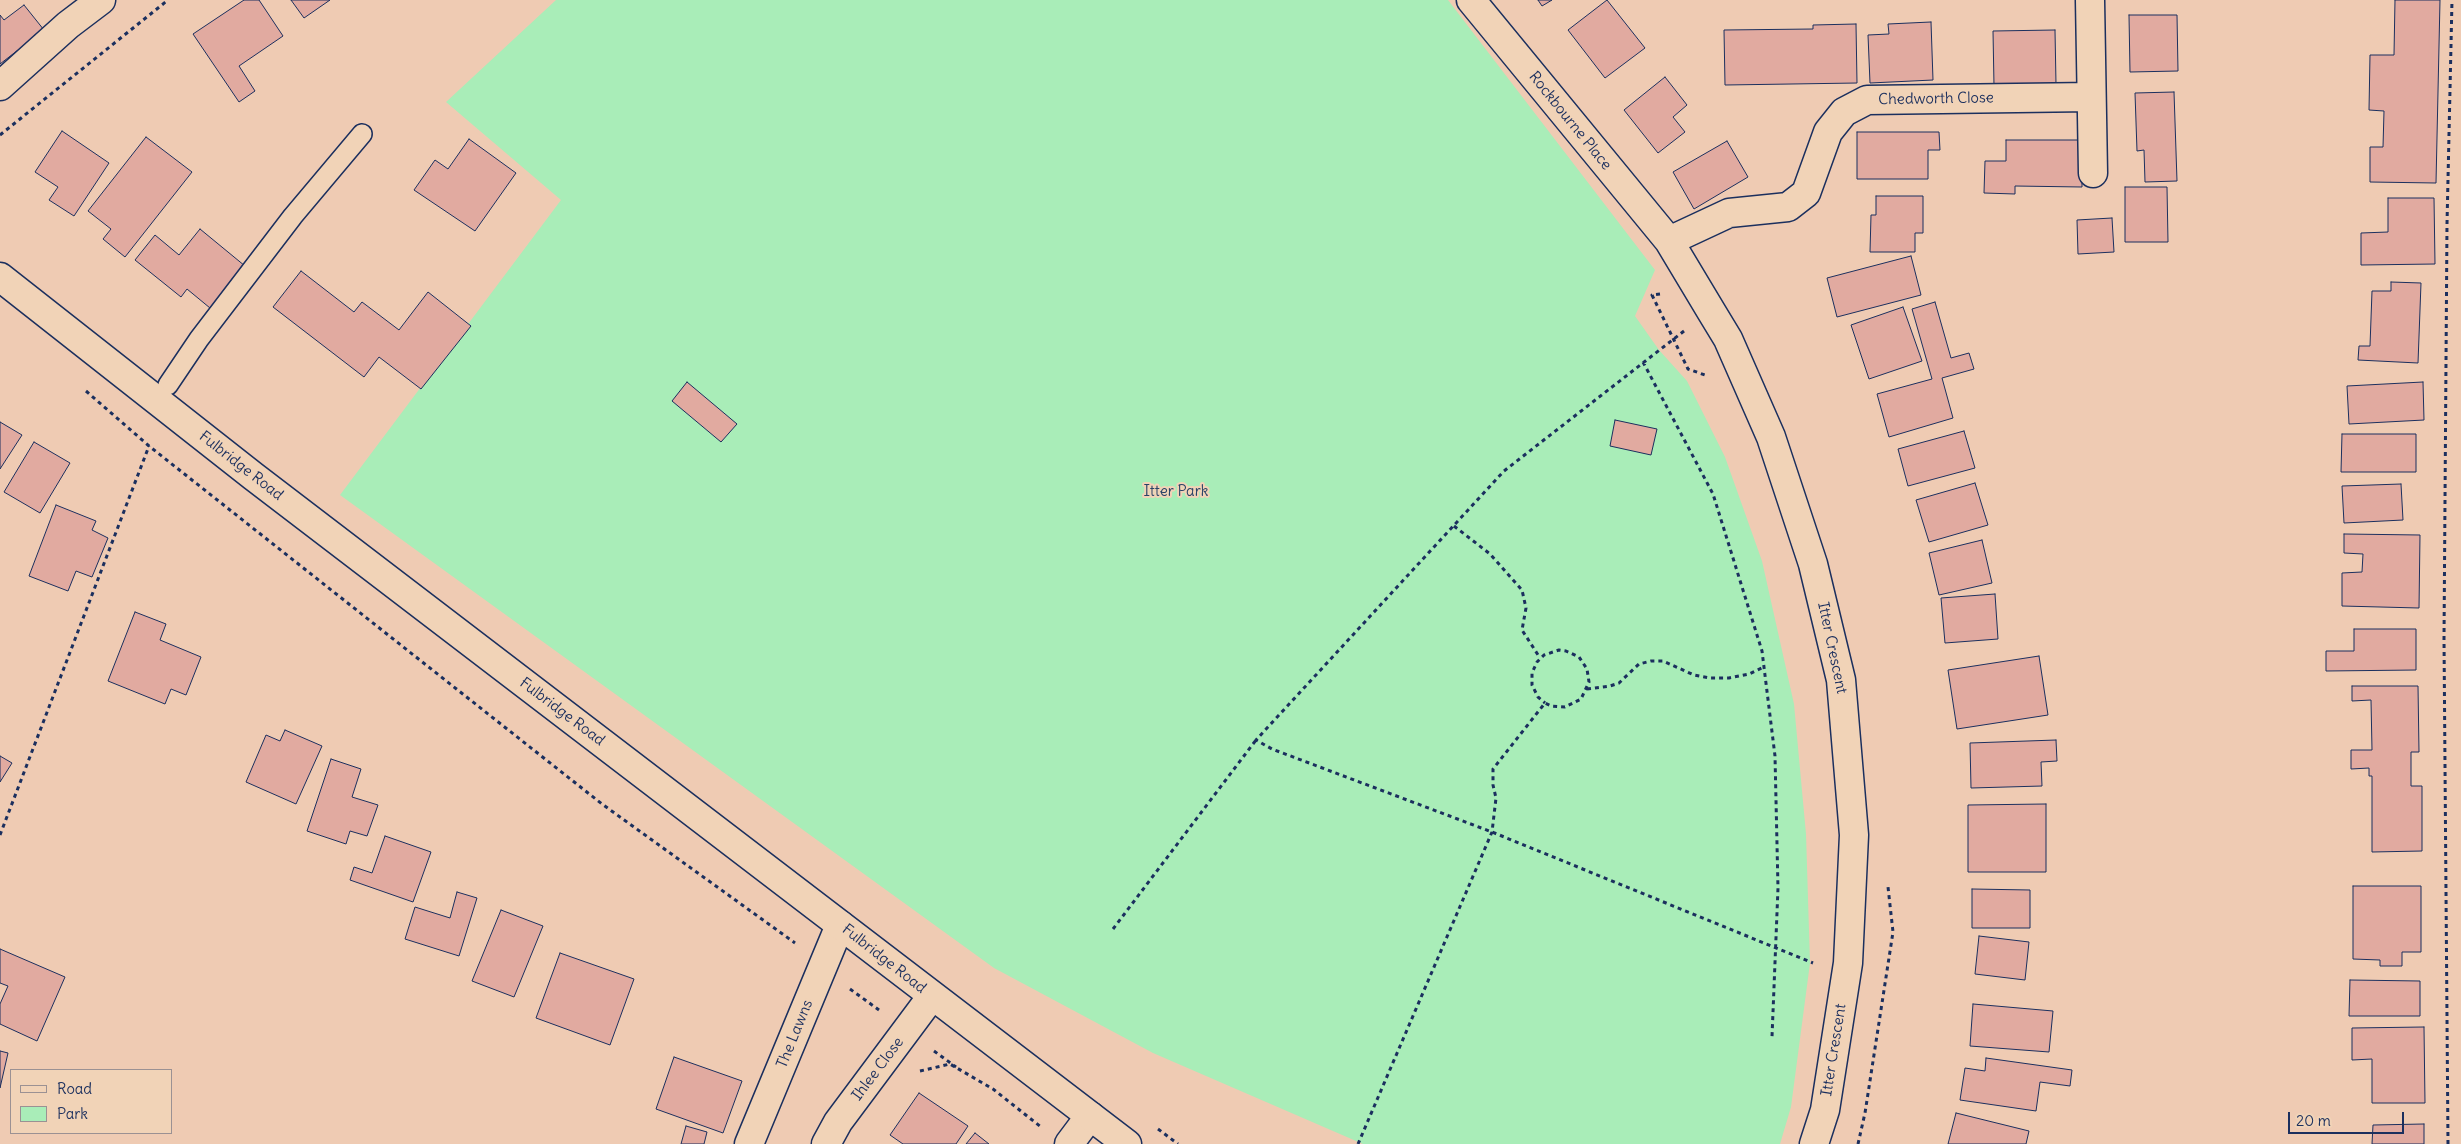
<!DOCTYPE html>
<style>
body{margin:0}
#map{position:relative;width:2461px;height:1144px;overflow:hidden;background:#efcbb3;font-family:Delius,sans-serif}
canvas{display:block}
.legend{position:absolute;left:10px;top:1069px;width:162px;height:65px;box-sizing:border-box;background:#f1d3b7;border:1px solid #9b9193;margin:0;padding:6px 9px;list-style:none;font-size:15px;color:#1b2f5e}
.legend li{display:flex;align-items:center;gap:10px;height:25px}
.legend b{width:25px;border:1px solid #9b9193}
.scale{position:absolute;left:2288px;top:1112px;width:116px;height:22px;box-sizing:border-box;border:2px solid #1b2f5e;border-top:0;padding-left:6px;font-size:15px;line-height:18px;white-space:nowrap;color:#1b2f5e;-webkit-text-stroke:4px #f1d3b7;paint-order:stroke}
</style>
<div id="map">
<canvas width="2461" height="1144"></canvas>
<ul class="legend">
<li><b style="height:6px;background:#f1d3b7"></b>Road</li>
<li><b style="height:14px;background:#a9edb8"></b>Park</li>
</ul>
<div class="scale">20 m</div>
</div>
<script>
const ctx = document.querySelector('canvas').getContext('2d');
ctx.lineJoin = 'round';
function fillPath(path, color) { ctx.fillStyle = color; ctx.fill(path, 'evenodd'); }
const toPath = rows => new Path2D(rows.map(r => 'M' + r).join(''));
function stroke(path, color, width, dash) { ctx.strokeStyle = color; ctx.lineWidth = width; ctx.lineCap = dash ? 'butt' : 'round'; ctx.setLineDash(dash || []); ctx.stroke(path); }
function drawText(font, color, halo, rows, align = 'center') {
  ctx.font = font + ' Delius,sans-serif'; ctx.lineWidth = 4; ctx.setLineDash([]); ctx.textBaseline = 'middle'; ctx.strokeStyle = halo; ctx.fillStyle = color; for (const [text, x, y, turn = 0] of rows) {
    ctx.save(); ctx.translate(x, y); ctx.rotate((+turn || 0) * Math.PI / 180); ctx.textAlign = isNaN(turn) ? turn : align; if (halo) ctx.strokeText(text, 0, 0); ctx.fillText(text, 0, 0); ctx.restore();
  }
}
fillPath(toPath([
 [556,0,1448,0,1655,270,1635,316,1659,350,1687,381,1725,457,1762,561,1794,704,1806,834,1810,963,1791,1107,1780,1144,1363,1144,1153,1053,994,968,340,495,561,200,446,102]
]), '#a9edb8');
const building = toPath([
 [244,0,259,0,283,36,239,66,255,91,239,102,193,34,244,0],
 [291,0,330,0,304,18,291,0],
 [1538,0,1552,0,1542,6,1538,0],
 [1607,0,1645,48,1605,78,1568,30,1607,0],
 [2395,0,2440,0,2436,183,2370,182,2370,147,2383,147,2384,111,2369,110,2370,55,2394,55,2395,0],
 [24,5,44,30,0,64,0,15,4,20,24,5],
 [2129,15,2177,15,2178,71,2130,72,2129,15],
 [1931,22,1933,80,1870,83,1868,35,1889,34,1888,24,1931,22],
 [1856,24,1857,83,1725,85,1724,30,1813,29,1813,25,1856,24],
 [2055,30,2056,84,1994,86,1993,31,2055,30],
 [1665,77,1687,105,1673,117,1685,132,1658,153,1624,110,1665,77],
 [2174,92,2177,181,2145,182,2144,150,2137,151,2135,93,2174,92],
 [62,131,109,163,74,216,49,200,58,187,35,172,62,131],
 [1857,132,1939,132,1940,150,1928,150,1928,179,1857,179,1857,132],
 [146,137,192,172,125,257,103,239,111,229,88,211,146,137],
 [469,139,516,173,475,231,414,190,435,160,448,169,469,139],
 [2006,140,2082,140,2082,187,2015,186,2015,194,1984,193,1985,161,2006,161,2006,140],
 [1727,141,1748,177,1694,209,1673,172,1727,141],
 [2125,187,2167,187,2168,242,2125,242,2125,187],
 [1876,196,1923,196,1923,233,1915,233,1915,252,1870,252,1871,215,1876,215,1876,196],
 [2388,198,2434,198,2435,264,2361,265,2361,233,2388,232,2388,198],
 [2112,218,2114,252,2078,254,2077,220,2112,218],
 [200,229,245,266,210,308,187,289,181,297,135,260,155,235,179,255,200,229],
 [1911,256,1921,295,1837,317,1827,278,1911,256],
 [301,271,354,312,362,302,399,330,428,292,471,326,421,389,379,357,364,377,273,307,301,271],
 [2391,282,2421,283,2418,363,2358,360,2359,346,2370,346,2372,291,2391,291,2391,282],
 [1935,302,1951,358,1969,353,1974,369,1942,378,1953,418,1889,437,1877,394,1932,379,1912,309,1935,302],
 [1903,307,1922,361,1869,379,1851,325,1903,307],
 [687,382,737,424,721,442,672,401,687,382],
 [2423,382,2424,420,2349,424,2347,386,2423,382],
 [1615,420,1657,429,1651,455,1610,446,1615,420],
 [0,422,22,435,0,469,0,422],
 [1964,431,1975,468,1908,486,1898,449,1964,431],
 [2342,434,2416,434,2416,472,2341,472,2342,434],
 [34,442,70,463,40,513,4,492,34,442],
 [1975,483,1988,525,1929,542,1916,500,1975,483],
 [2401,484,2403,520,2344,523,2342,486,2401,484],
 [56,505,96,521,92,530,108,538,92,577,76,571,68,591,29,576,56,505],
 [2344,534,2420,535,2419,608,2342,606,2342,573,2362,572,2363,554,2344,553,2344,534],
 [1982,540,1992,583,1939,595,1929,553,1982,540],
 [1995,594,1998,639,1945,643,1941,598,1995,594],
 [135,612,166,624,160,640,201,657,186,695,171,689,165,704,108,681,135,612],
 [2354,629,2416,629,2416,670,2326,671,2326,651,2354,651,2354,629],
 [2039,656,2048,715,1957,729,1948,670,2039,656],
 [2352,686,2418,686,2419,752,2411,752,2411,786,2422,786,2422,851,2372,852,2372,776,2369,776,2369,768,2351,769,2351,750,2372,750,2371,700,2352,701,2352,686],
 [285,730,322,746,296,804,246,782,266,735,280,741,285,730],
 [2056,740,2057,761,2041,762,2042,786,1971,788,1970,743,2056,740],
 [0,756,12,763,0,782,0,756],
 [331,759,361,769,352,797,378,805,367,836,350,831,346,844,307,831,331,759],
 [2046,804,2046,872,1968,872,1968,805,2046,804],
 [385,836,431,852,413,902,350,880,354,867,372,873,385,836],
 [2353,886,2421,886,2421,952,2402,952,2402,966,2380,966,2380,960,2353,959,2353,886],
 [1972,889,2030,890,2030,928,1972,928,1972,889],
 [457,892,477,898,459,956,405,939,415,907,450,918,457,892],
 [501,910,543,926,514,997,472,981,501,910],
 [1979,936,2029,942,2025,980,1975,974,1979,936],
 [0,949,65,977,37,1041,0,1024,0,1004,8,986,0,983,0,949],
 [560,953,634,979,610,1045,536,1018,560,953],
 [2350,980,2420,981,2420,1016,2349,1016,2350,980],
 [1973,1004,2053,1011,2049,1052,1970,1046,1973,1004],
 [2424,1027,2425,1103,2372,1103,2372,1059,2352,1060,2352,1028,2424,1027],
 [0,1051,8,1053,0,1088,0,1051],
 [674,1057,742,1081,723,1133,656,1109,674,1057],
 [1986,1058,2072,1070,2070,1086,2040,1082,2036,1111,1960,1100,1965,1068,1985,1071,1986,1058],
 [919,1093,968,1126,956,1144,903,1144,890,1135,919,1093],
 [1956,1113,2029,1131,2026,1144,1948,1144,1956,1113],
 [2424,1124,2424,1144,2372,1144,2373,1125,2424,1124],
 [686,1126,707,1132,704,1144,681,1144,686,1126],
 [975,1133,989,1144,966,1144,975,1133]
]);
fillPath(building, '#e1aaa0');
stroke(building, '#1b2f5e', 1);
const service = toPath([
 [168,385,199,339,293,216,362,134]
]);
const minor = toPath([
 [1471,0,1669,241,1711,311,1728,339,1771,437,1813,564,1841,680,1854,835,1848,963,1825,1110,1814,1144],
 [2090,0,2093,173],
 [0,86,68,25,101,0],
 [1669,241,1729,213,1788,207,1806,193,1828,132,1844,112,1867,100,2091,97],
 [749,1144,840,925],
 [826,1144,838,1122,932,996],
 [1069,1144,1090,1116]
]);
const tertiary = toPath([
 [0,277,253,476,1127,1144]
]);
stroke(service, '#1b2f5e', 22);
stroke(minor, '#1b2f5e', 31);
stroke(tertiary, '#1b2f5e', 31);
stroke(toPath([
 [0,135,168,0],
 [1660,294,1652,295,1688,369,1705,375],
 [1684,331,1504,471,1256,740,1272,749,1492,832,1813,963],
 [1643,362,1713,494,1762,651,1775,756,1778,888,1772,1037],
 [86,391,149,446,602,804,795,943],
 [1454,526,1490,554,1522,590,1526,608,1522,630,1540,658],
 [1587,689,1610,686,1619,683,1639,664,1651,661,1663,661,1694,675,1710,678,1729,678,1749,674,1764,667],
 [0,835,149,446],
 [1113,929,1256,740],
 [850,989,879,1010],
 [934,1051,956,1067],
 [920,1071,950,1064,993,1089,1041,1127],
 [1158,1129,1178,1144],
 [1358,1144,1492,832,1496,798,1493,785,1493,769,1545,703,1551,706,1565,707,1581,699,1589,682,1587,669,1579,657,1566,651,1559,650,1544,655,1537,662,1532,673,1532,685,1538,697,1545,703],
 [1858,1144,1865,1113,1893,932,1888,887],
 [2448,1144,2444,639,2447,224,2452,0]
]), '#1b2f5e', 3, [4, 4]);
stroke(service, '#f1d3b7', 19);
stroke(minor, '#f1d3b7', 28);
stroke(tertiary, '#f1d3b7', 28);
drawText('15px', '#1b2f5e', '#f1d3b7', [
 ["Chedworth Close",1936,99,-1],
 ["Rockbourne Place",1570,121,51],
 ["Fulbridge Road",241,466,38],
 ["Itter Crescent",1832,648,78],
 ["Fulbridge Road",562,712,37],
 ["Fulbridge Road",884,959,38],
 ["The Lawns",795,1034,-68],
 ["Itter Crescent",1834,1050,-81],
 ["Ihlee Close",878,1069,-53]
]);
drawText('15px', '#294267', '#f1d3b7', [
 ["Itter Park",1176,492]
]);
</script>
